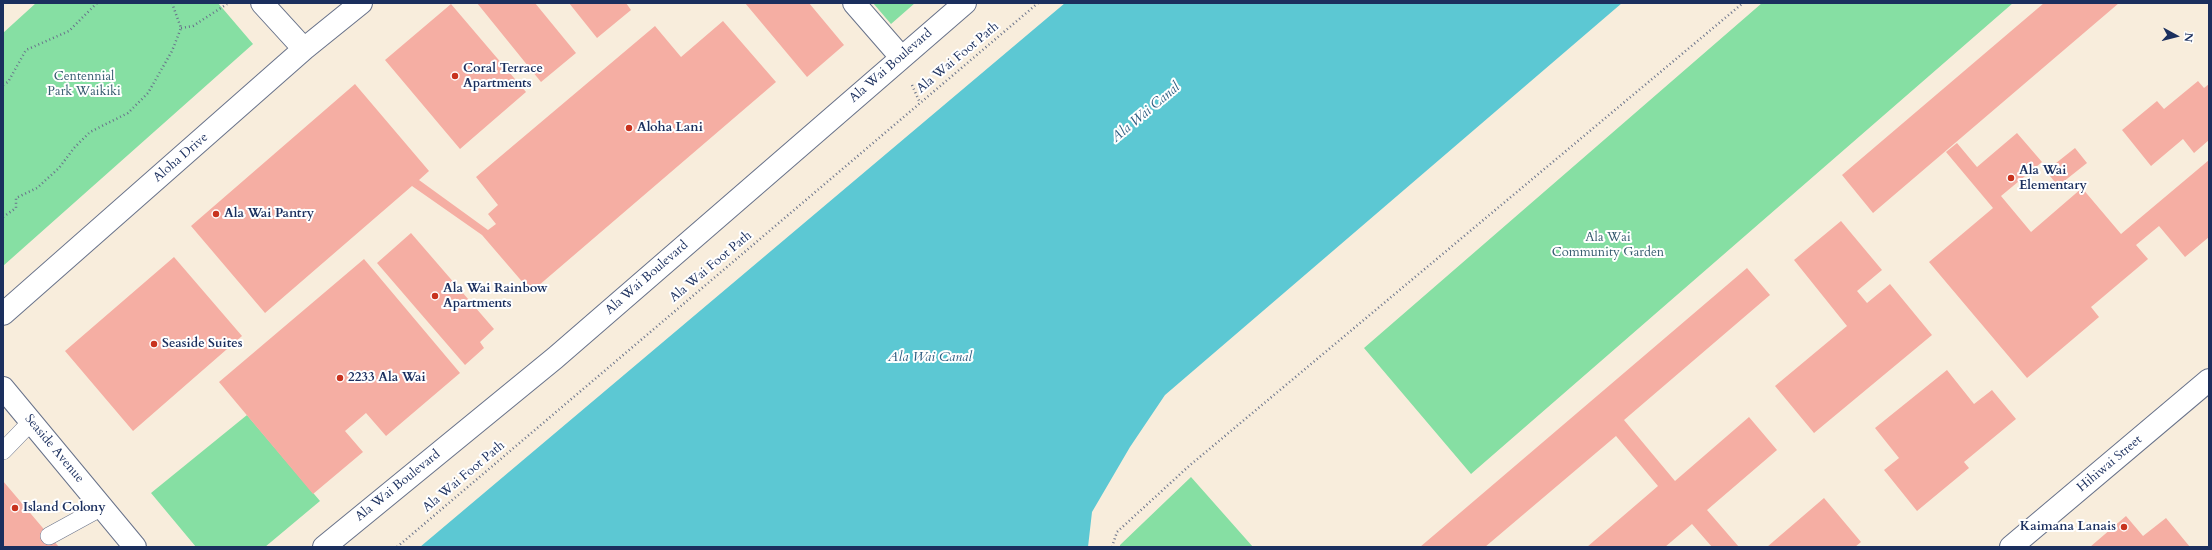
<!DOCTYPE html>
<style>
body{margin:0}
#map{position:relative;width:2212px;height:550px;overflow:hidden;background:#f8eddc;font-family:Cardo,serif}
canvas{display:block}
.frame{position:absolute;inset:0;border:4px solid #1b2f5e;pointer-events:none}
.north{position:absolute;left:2156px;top:16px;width:40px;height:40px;-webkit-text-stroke:3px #fff;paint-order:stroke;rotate:97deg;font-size:11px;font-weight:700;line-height:16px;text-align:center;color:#1b2f5e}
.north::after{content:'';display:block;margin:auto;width:14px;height:18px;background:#1b2f5e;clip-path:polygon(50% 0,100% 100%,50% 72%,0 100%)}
</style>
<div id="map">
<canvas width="2212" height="550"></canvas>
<div class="frame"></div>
<div class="north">N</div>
</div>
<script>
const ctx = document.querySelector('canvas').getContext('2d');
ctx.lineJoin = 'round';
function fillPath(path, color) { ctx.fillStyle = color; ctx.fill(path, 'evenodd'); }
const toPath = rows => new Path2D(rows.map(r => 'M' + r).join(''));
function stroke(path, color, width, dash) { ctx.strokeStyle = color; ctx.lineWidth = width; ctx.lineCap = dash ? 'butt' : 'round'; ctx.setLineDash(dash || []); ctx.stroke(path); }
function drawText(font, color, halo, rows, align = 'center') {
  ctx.font = font + ' Cardo,serif'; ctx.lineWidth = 4; ctx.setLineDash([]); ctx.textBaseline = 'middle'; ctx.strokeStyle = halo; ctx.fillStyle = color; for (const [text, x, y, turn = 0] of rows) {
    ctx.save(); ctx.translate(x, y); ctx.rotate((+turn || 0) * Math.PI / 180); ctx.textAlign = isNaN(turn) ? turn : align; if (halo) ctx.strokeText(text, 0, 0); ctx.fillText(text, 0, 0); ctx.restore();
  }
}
fillPath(toPath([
 [36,3,218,3,253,44,3,266,3,33],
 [873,3,915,3,891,24],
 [1762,3,2013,3,1471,474,1364,348],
 [247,415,320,501,265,547,196,547,151,493],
 [1191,477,1253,547,1120,547,1120,545]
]), '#86dfa3');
fillPath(toPath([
 [1065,3,1622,3,1165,395,1130,447,1092,512,1088,547,420,547]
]), '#5cc8d3');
fillPath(toPath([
 [477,3,535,3,576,53,541,82],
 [569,3,626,3,631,10,597,38],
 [745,3,809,3,844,45,807,77],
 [2044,3,2119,3,1873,213,1842,175],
 [451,4,526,92,460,149,385,60],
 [723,21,776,82,531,292,482,235,412,186,265,313,191,226,355,84,429,171,419,180,488,230,496,224,488,214,498,205,476,177,655,26,681,57],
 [2198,81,2204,88,2209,84,2209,140,2194,153,2183,139,2151,166,2122,130,2157,101,2164,109],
 [2017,133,2042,162,2001,196,2031,232,2082,188,2121,234,2209,160,2209,237,2185,257,2159,226,2136,245,2148,259,2091,307,2099,317,2027,378,1929,262,1993,208,1946,152,1957,143,1977,167],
 [2075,148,2087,163,2058,186,2046,171],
 [1841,221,1882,270,1857,291,1867,303,1890,284,1932,335,1814,433,1775,386,1847,326,1794,260],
 [411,233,494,329,480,342,484,348,465,365,377,263],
 [174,257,242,336,133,431,65,351],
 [364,259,460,373,386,436,366,413,345,431,363,452,313,494,219,382],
 [1747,268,1770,295,1624,420,1675,481,1749,417,1777,450,1707,510,1739,547,1712,547,1692,524,1665,547,1587,547,1658,486,1616,436,1485,547,1420,547],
 [1947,370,1974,404,1992,390,2016,419,1964,462,1969,468,1917,511,1884,470,1899,458,1875,428],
 [3,481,59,547,3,547],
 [1824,498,1861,542,1855,547,1767,547],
 [2126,516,2143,536,2166,518,2190,547,2090,547]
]), '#f5aea3');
const lane = toPath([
 [3,451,31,422],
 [49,536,102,507]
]);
const street = toPath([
 [262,3,304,49],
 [854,3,901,57],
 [3,314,304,49,361,3],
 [3,388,135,547],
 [2011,547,2209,380]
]);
const secondary = toPath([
 [324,547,555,358,965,3]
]);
stroke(lane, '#68728a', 18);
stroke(street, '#68728a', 24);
stroke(secondary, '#68728a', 24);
stroke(toPath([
 [181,28,193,26,227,4],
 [3,85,8,82,26,50,69,31,97,3],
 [912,85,920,103],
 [3,217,16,208,16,198,37,188,59,168,74,148,90,132,128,113,148,93,172,51,181,28,172,3],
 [397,547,1038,3],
 [1112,547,1117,532,1189,466,1743,3]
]), '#68728a', 2.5, [1, 3]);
stroke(lane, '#fff', 17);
stroke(street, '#fff', 22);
stroke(secondary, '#fff', 22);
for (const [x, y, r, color] of [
 [455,76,4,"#c8321e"],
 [629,128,4,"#c8321e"],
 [2011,178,4,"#c8321e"],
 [216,214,4,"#c8321e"],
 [435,296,4,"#c8321e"],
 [154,344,4,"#c8321e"],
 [340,378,4,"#c8321e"],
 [15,508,4,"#c8321e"],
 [2124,527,4,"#c8321e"]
]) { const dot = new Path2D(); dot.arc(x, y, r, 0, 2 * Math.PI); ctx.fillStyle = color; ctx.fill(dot); stroke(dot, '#fff', 1.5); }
drawText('13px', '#1b2f5e', '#fff', [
 ["Ala Wai Foot Path",958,58,-40],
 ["Ala Wai Boulevard",891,66,-41],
 ["Aloha Drive",181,158,-41],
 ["Ala Wai Foot Path",711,267,-40],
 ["Ala Wai Boulevard",647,278,-41],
 ["Seaside Avenue",54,449,50],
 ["Hihiwai Street",2110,464,-40],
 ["Ala Wai Foot Path",464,477,-40],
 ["Ala Wai Boulevard",398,486,-39]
]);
drawText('bold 13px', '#1b2f5e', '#fff', [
 ["Coral Terrace",463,69],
 ["Apartments",463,84],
 ["Aloha Lani",637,128],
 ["Ala Wai",2019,171],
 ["Elementary",2019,186],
 ["Ala Wai Pantry",224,214],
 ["Ala Wai Rainbow",443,289],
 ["Apartments",443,304],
 ["Seaside Suites",162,344],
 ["2233 Ala Wai",348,378],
 ["Island Colony",23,508],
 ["Kaimana Lanais",2116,527,"right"]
], 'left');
drawText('13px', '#365b6f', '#fff', [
 ["Centennial",84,77],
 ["Park Waikiki",84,92],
 ["Ala Wai",1608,238],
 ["Community Garden",1608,253]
]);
drawText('italic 14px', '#2e5d81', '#fff', [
 ["Ala Wai Canal",1146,113,-40],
 ["Ala Wai Canal",930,358]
]);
</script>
